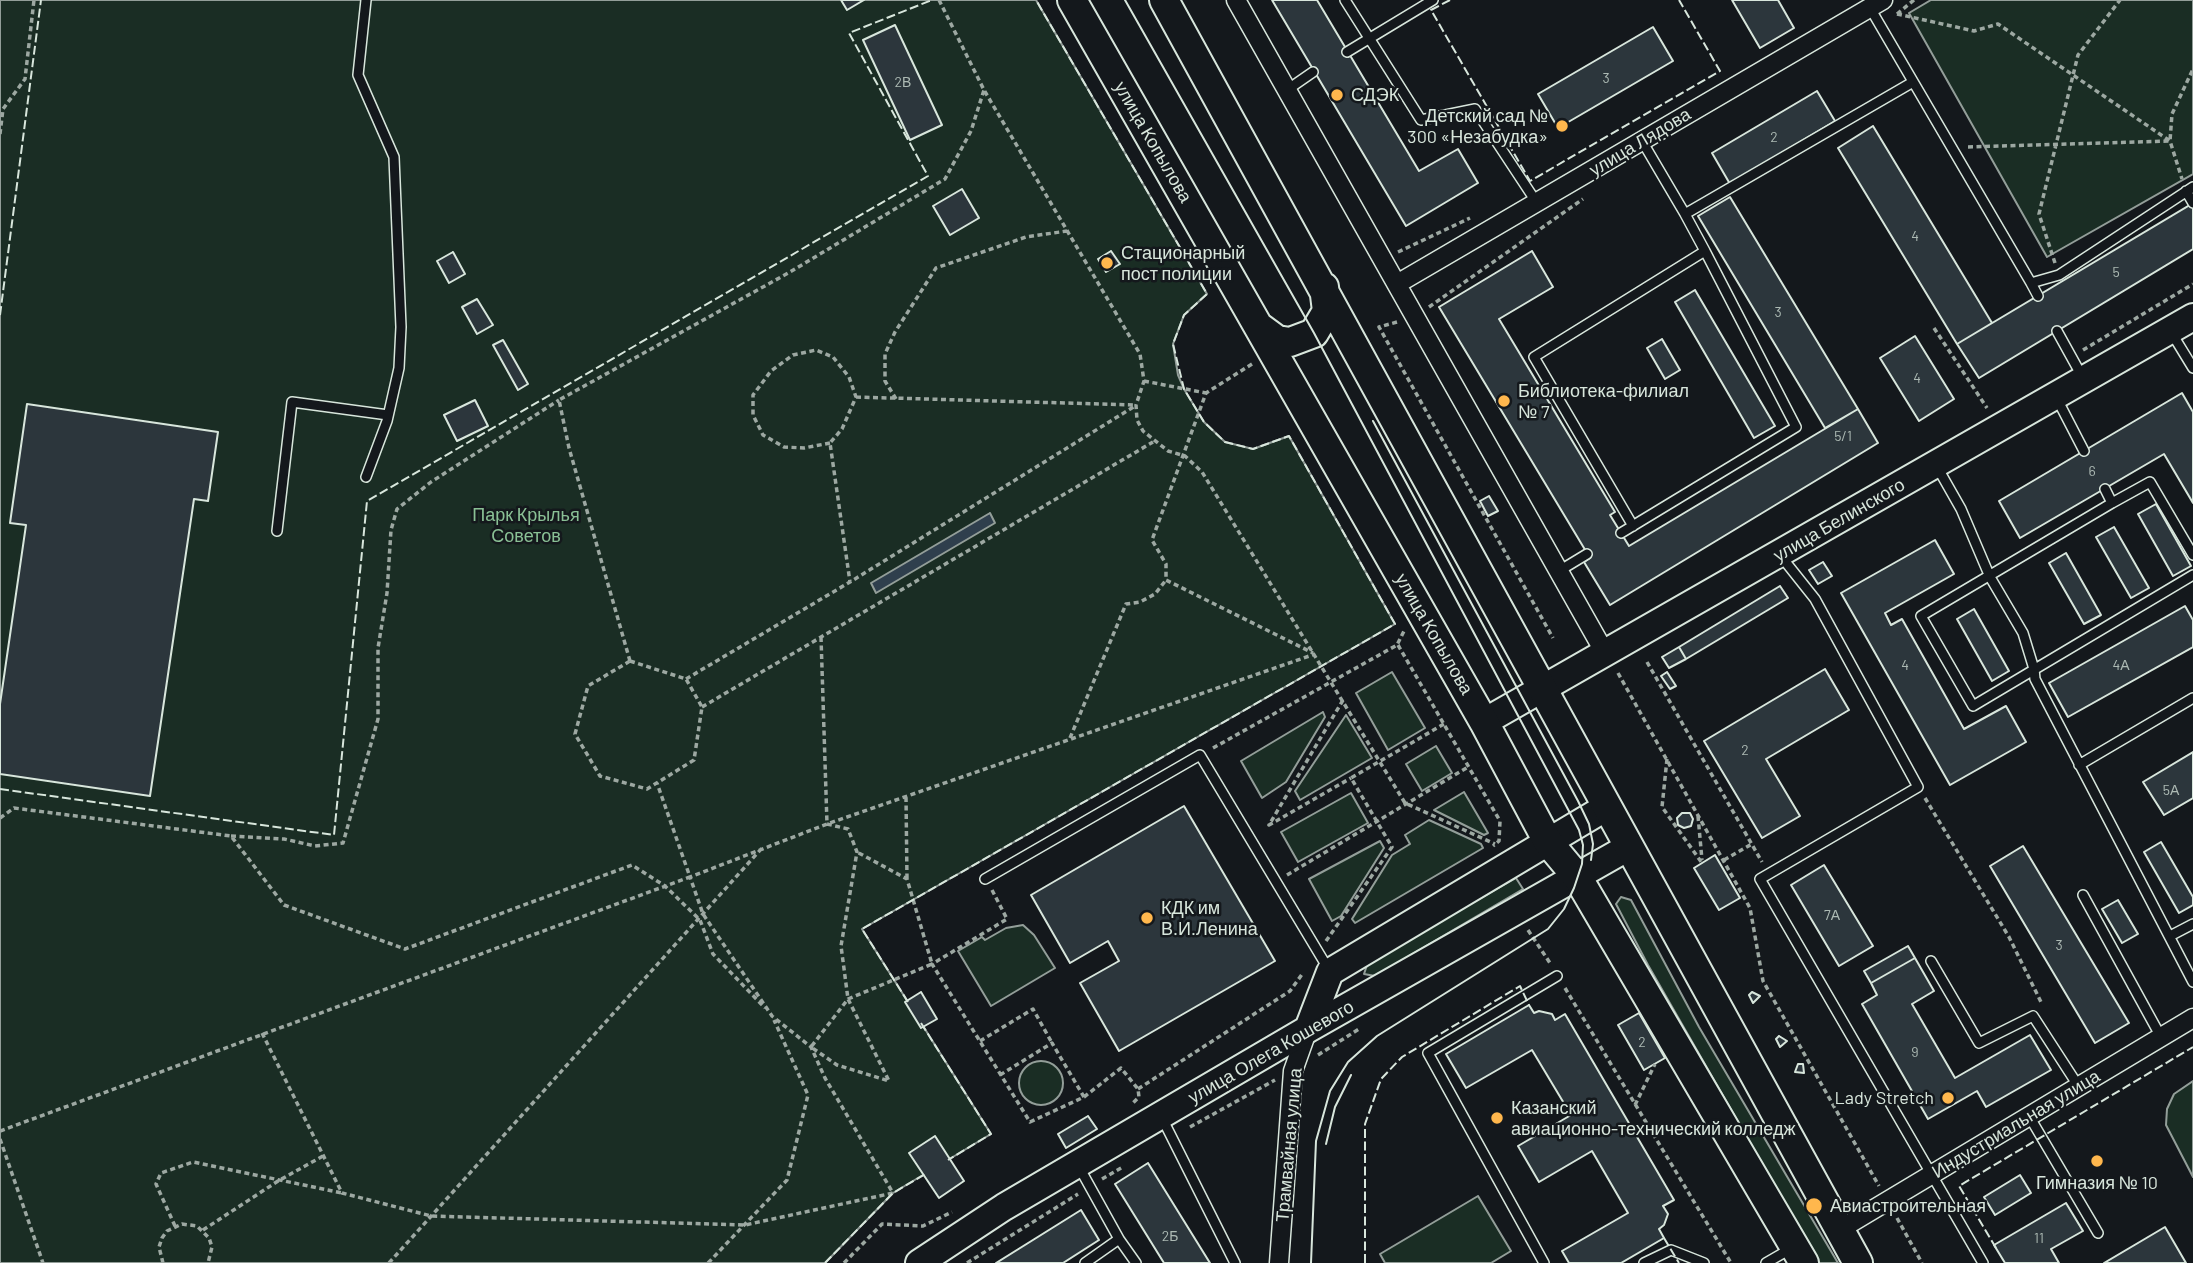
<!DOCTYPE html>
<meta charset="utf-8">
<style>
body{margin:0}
canvas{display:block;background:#14181c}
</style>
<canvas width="2193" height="1263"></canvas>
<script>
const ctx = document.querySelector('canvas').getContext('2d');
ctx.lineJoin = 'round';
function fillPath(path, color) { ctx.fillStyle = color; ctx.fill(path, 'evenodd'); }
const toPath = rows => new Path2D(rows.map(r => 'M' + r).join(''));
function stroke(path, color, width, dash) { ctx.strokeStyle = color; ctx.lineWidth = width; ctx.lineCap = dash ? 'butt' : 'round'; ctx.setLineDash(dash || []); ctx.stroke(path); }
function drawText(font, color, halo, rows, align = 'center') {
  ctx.font = font + ' Barlow,sans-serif'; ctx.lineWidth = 5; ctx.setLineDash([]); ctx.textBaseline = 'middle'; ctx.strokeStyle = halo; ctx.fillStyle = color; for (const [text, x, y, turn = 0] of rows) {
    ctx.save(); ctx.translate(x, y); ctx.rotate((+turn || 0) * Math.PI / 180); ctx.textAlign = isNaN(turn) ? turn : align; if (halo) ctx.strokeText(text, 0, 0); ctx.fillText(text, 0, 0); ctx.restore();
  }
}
const green = toPath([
 [0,0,1036,0,1207,294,1184,315,1173,344,1178,375,1184,389,1204,422,1225,442,1253,449,1289,436,1395,624,862,929,991,1134,893,1193,825,1263,0,1263,0,0],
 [1931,0,2193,0,2193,174,2047,257,1909,13,1931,0],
 [1392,672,1425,728,1388,750,1356,693,1392,672],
 [1323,712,1325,717,1286,782,1262,798,1241,761,1323,712],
 [1346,715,1372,758,1300,800,1295,791,1346,715],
 [1436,746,1452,773,1422,791,1406,764,1436,746],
 [1464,792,1488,833,1484,835,1434,810,1464,792],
 [1351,793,1368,823,1298,862,1281,832,1351,793],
 [1429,820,1481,844,1483,848,1355,923,1352,919,1392,855,1410,844,1405,835,1429,820],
 [1380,841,1384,848,1341,916,1332,921,1309,879,1380,841],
 [1516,878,1523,889,1375,976,1364,974,1367,965,1378,957,1516,878],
 [1621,897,1631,900,1699,1027,1838,1263,1819,1263,1648,965,1616,904,1621,897],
 [1023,925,1034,935,1055,968,991,1006,958,951,982,937,985,940,1006,928,1023,925],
 '1019 1083a22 22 0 1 1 44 0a22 22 0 1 1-44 0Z',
 [2193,1081,2193,1177,2166,1125,2167,1109,2174,1094,2193,1081],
 [1478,1196,1511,1251,1491,1263,1385,1263,1380,1254,1478,1196]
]);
fillPath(green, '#1a2d24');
stroke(green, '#939e99', 2);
const water = toPath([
 [990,513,995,523,876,593,871,583,990,513]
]);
fillPath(water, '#2f3f4d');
stroke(water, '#939e99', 2);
const building = toPath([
 [841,0,864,0,847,10,841,0],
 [1272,0,1317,0,1419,171,1458,149,1478,183,1406,226,1272,0],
 [1732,0,1778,0,1794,28,1760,48,1732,0],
 [895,25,942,125,910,140,863,40,895,25],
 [1653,27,1673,61,1558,128,1538,94,1653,27],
 [1817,91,1835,121,1730,184,1712,153,1817,91],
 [1873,126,1992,323,1957,344,1838,148,1873,126],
 [962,189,979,218,950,235,933,206,962,189],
 [1730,197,1858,409,1825,428,1698,216,1730,197],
 [2193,203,2193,249,1979,378,1957,344,2193,203],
 [1111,251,1120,264,1106,272,1098,259,1111,251],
 [1532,251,1553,287,1499,319,1615,512,1610,515,1629,546,1858,409,1878,443,1610,605,1584,562,1590,558,1439,307,1532,251],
 [453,252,465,274,449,283,437,261,453,252],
 [1695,290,1775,426,1754,438,1675,302,1695,290],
 [477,299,493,325,477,334,462,307,477,299],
 [1915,336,1954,399,1919,421,1880,358,1915,336],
 [1662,339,1680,370,1665,379,1647,348,1662,339],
 [503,340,528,384,518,390,493,345,503,340],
 [2182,393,2193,412,2193,503,2164,454,2020,538,1999,501,2182,393],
 [475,400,488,426,457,441,444,415,475,400],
 [27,404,218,432,208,501,194,499,150,796,0,774,0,704,26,525,10,523,27,404],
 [1489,496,1498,511,1488,516,1480,501,1489,496],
 [2156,504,2191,566,2173,576,2138,514,2156,504],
 [2114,527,2149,588,2131,598,2096,537,2114,527],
 [1935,540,1954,574,1885,613,1891,625,1902,619,1964,729,2006,706,2026,742,1950,785,1841,593,1935,540],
 [2066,553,2101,615,2084,624,2049,563,2066,553],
 [1823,562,1832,576,1818,584,1809,570,1823,562],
 [1780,586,1788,598,1686,659,1679,647,1780,586],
 [2185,606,2193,620,2193,647,2068,717,2049,683,2185,606],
 [1974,609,2009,671,1992,681,1957,619,1974,609],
 [1679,647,1686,659,1669,668,1662,657,1679,647],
 [1825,669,1849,710,1766,759,1800,816,1762,838,1704,741,1825,669],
 [1667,672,1676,686,1670,689,1661,676,1667,672],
 [2193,752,2193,798,2164,815,2143,782,2193,752],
 [1184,806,1275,961,1119,1051,1080,983,1119,961,1108,941,1070,963,1031,895,1184,806],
 [1682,813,1690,813,1693,819,1691,826,1684,828,1678,825,1677,818,1682,813],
 [2161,842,2193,897,2193,905,2179,913,2144,852,2161,842],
 [2023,846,2129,1023,2095,1043,1990,866,2023,846],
 [1715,855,1740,898,1719,910,1694,868,1715,855],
 [1824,865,1873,946,1839,966,1791,885,1824,865],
 [2118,900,2138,934,2122,943,2102,909,2118,900],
 [1908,946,1915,958,1871,983,1864,971,1908,946],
 [1915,958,1934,991,1912,1004,1955,1078,2030,1035,2051,1070,1986,1107,1977,1091,1928,1119,1862,1004,1877,995,1871,983,1915,958],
 [921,992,937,1019,921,1028,905,1002,921,992],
 [1752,992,1760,996,1753,1003,1749,995,1752,992],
 [1529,1005,1534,1013,1539,1011,1552,1014,1555,1020,1565,1014,1674,1200,1663,1206,1668,1214,1664,1225,1659,1229,1664,1238,1621,1263,1569,1263,1562,1251,1628,1213,1592,1151,1539,1182,1518,1146,1571,1115,1532,1050,1466,1088,1446,1054,1529,1005],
 [1639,1013,1665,1058,1644,1070,1618,1025,1639,1013],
 [1779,1036,1787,1041,1780,1047,1776,1039,1779,1036],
 [1798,1064,1803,1064,1804,1073,1795,1072,1798,1064],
 [1088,1116,1097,1129,1066,1148,1058,1134,1088,1116],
 [935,1136,964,1181,939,1198,909,1153,935,1136],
 [1148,1163,1210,1263,1164,1263,1115,1184,1148,1163],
 [2020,1175,2031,1193,1995,1215,1984,1197,2020,1175],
 [2066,1203,2083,1231,2051,1249,2059,1263,2005,1263,1994,1245,2066,1203],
 [1081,1210,1099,1240,1063,1263,996,1263,1081,1210],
 [2165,1227,2186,1263,2104,1263,2165,1227]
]);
fillPath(building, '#2c363c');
stroke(building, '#d8e6dc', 2);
const lane = toPath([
 [366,0,358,75,394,157,401,327,399,368,387,421,366,477],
 [1345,0,1421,120,1475,109,1537,203],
 [1870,8,2031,283,2059,275,2193,187],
 [1347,52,1433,0],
 [1287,90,1313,72],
 [1642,141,1685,214],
 [2186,191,2193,203],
 [2031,283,2038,296],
 [2057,331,2083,378],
 [2171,332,2193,368],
 [2056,397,2084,451],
 [1936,465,1961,509,1990,577,2023,633,2034,669,2035,679,2193,982],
 [2105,489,2112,503,2150,482,2193,555],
 [2112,503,1921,616,1973,706,2193,575],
 [1633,526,1534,357,1705,251,1685,214,1913,82],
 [277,531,292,402,388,415],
 [1621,533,1796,427,1705,251],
 [1780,555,1815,599,1918,787,1760,879,1983,1263],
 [1559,571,1587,554],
 [2079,765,2193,698],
 [985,879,1200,755,1329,970],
 [2083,895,2161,1037],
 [2170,936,2193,924],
 [1931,961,1979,1043,2033,1016,2079,1087],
 [2029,1116,2098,1233],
 [1162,1118,1235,1263],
 [1079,1167,1119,1239],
 [1085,1263,1119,1239,1136,1263],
 [1544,1263,1428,1053,1557,976],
 [1644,1263,1671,1250,1704,1263],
 [1766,1263,1792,1248]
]);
const street = toPath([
 [1236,0,1605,653],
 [1397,284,1883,0],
 [1839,1230,2193,1018],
 [1279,1263,1293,1071,1308,1029]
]);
const secondary = toPath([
 [1484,722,2193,317],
 [1308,1029,1330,972,1605,808],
 [919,1263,1004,1207,1308,1029,1627,848]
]);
const primary = toPath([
 [1072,0,1484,722,1548,842,1578,878,1804,1263],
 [1164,0,1858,1263],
 [1258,326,1277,340,1290,342,1314,333,1327,311,1324,287]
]);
stroke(lane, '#d8e6dc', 12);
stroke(street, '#d8e6dc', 21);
stroke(secondary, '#d8e6dc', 30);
stroke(primary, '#d8e6dc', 32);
stroke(toPath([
 [939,0,984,90,1140,354,1144,381,1136,405,1137,420,1143,431,1168,451,1185,456,1202,472,1405,803,1495,844],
 [1897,14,1914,0],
 [1897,14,1974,31,1998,24,2170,141,2182,179],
 [0,134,3,109,25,79,34,0],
 [1968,147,2170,141,2172,114,2193,69],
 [1398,252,1470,218],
 [2055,263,2039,214,2078,55,2120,0],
 [1429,307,1583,199],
 [1397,322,1379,327,1553,638],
 [1934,328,1987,408],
 [2083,350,2193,284],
 [1252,364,1206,393,1152,540,1166,564,1166,580,1313,653],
 [1144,381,1206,393],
 [856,397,1134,405],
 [896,399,885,381,885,354,895,332,936,268,1026,237,1067,231],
 [830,443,804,448,784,447,763,435,753,415,753,395,771,371,793,355,816,350,833,357,849,377,856,397,842,429,830,443,850,582],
 [821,637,827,824,848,829,857,852,841,946,848,999,889,1081,837,1065,811,1047,848,999,932,964,907,879,857,852],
 [1398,645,1500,821,1499,841,1493,846],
 [630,661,569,448,559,400,790,272,945,179,971,131,984,90],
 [630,661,686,679,702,707,694,760,647,789,600,776,575,734,588,686,630,661],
 [1647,662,1762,862],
 [1618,673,1750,908,1763,981,1879,1186],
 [686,679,850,582,1135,406],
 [1343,700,1269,825,1351,778],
 [702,707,1153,442],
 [1070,738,1126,604,1140,602,1155,594,1166,580],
 [1213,748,1397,645,1404,631],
 [1667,759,1662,807,1702,863],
 [906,797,907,879],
 [1925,798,2009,937,2042,1004],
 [1698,816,1702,860],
 [0,818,14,808,231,836,284,905,405,949,632,865,665,886,700,920,713,954,765,1008],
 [231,836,284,839,315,846,343,843,378,719,378,648,387,593,391,530,397,509,431,482,559,400],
 [1724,860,1752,844],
 [1287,875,1468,767],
 [992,890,1007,919,932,964,1030,1122,1084,1097,1121,1068,1138,1089,1139,1097,1132,1104],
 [1528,930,1550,963],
 [1326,941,1392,847,1351,778,1444,724],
 [1565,988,1731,1263],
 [262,1033,342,1193,431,1216,745,1225,893,1193,825,1078,811,1047,772,1016,703,914,690,877,827,824,1315,654],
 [980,1041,1033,1009,1052,1043],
 [1318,1055,1359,1029],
 [1000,1075,1052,1043,1084,1097],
 [1138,1089,1290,991,1303,973],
 [1635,1105,1655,1064],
 [1190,1127,1275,1080],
 [0,1131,690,877,657,783],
 [0,1139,43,1263],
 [1102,1179,1123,1167],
 [1897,1218,1922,1263],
 [175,1226,156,1184,161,1173,193,1162,342,1193],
 [203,1230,278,1181,323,1156],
 [163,1263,159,1247,162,1238,167,1231,182,1224,197,1226,209,1238,212,1247,208,1263],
 [389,1263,762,848],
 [708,1263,787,1180,808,1095,774,1020],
 [844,1263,882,1224,923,1226,952,1212],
 [967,1263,1078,1194]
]), '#9da8a2', 3.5, [5, 3.5]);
stroke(lane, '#14181c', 9);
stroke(street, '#14181c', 18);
stroke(secondary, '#14181c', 26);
stroke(primary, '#14181c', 28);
stroke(toPath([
 [1125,0,1314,333,1579,830,1583,845,1582,864,1574,888,1564,909,1548,929,1377,1036,1348,1062,1330,1091,1316,1141,1311,1263],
 [1373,421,1578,801,1589,824,1593,844,1591,860],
 [1326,1144,1335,1107,1351,1075]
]), '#d8e6dc', 2);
stroke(toPath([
 [1450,0,1431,10,1530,181,1720,71,1679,0],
 [0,315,41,0],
 [0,789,334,835,367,501,928,176,849,33,932,0],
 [908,1002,862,929,1395,624,1289,436,1253,449,1225,442,1204,422,1184,389,1173,344,1184,315,1207,294,1036,0],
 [921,1023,991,1134,948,1160],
 [1664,1238,1679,1263],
 [1996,1248,1959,1186,2193,1047],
 [825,1263,893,1193,927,1173],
 [1365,1263,1365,1124,1381,1079,1402,1057,1520,986,1529,1005]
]), '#d8e6dc', 2, [9, 3.5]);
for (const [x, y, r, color] of [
 [1337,95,7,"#ffb74d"],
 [1562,126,7,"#ffb74d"],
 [1107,263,7,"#ffb74d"],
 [1504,401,7,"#ffb74d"],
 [1147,918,7,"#ffb74d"],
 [1948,1098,7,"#ffb74d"],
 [1497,1118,7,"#ffb74d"],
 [2097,1161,7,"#ffb74d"],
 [1814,1206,9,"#ffb74d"]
]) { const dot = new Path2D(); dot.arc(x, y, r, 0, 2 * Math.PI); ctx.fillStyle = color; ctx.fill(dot); stroke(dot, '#14181c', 2.5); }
drawText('14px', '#adbab4', null, [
 ["3",1606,78],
 ["2В",903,82],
 ["2",1774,137],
 ["4",1915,236],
 ["5",2116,272],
 ["3",1778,312],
 ["4",1917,378],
 ["5/1",1843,436],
 ["6",2092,471],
 ["4",1905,665],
 ["4А",2121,665],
 ["2",1745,750],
 ["5А",2171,790],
 ["7А",1832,915],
 ["3",2059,945],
 ["2",1642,1042],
 ["9",1915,1052],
 ["2Б",1170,1236],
 ["11",2039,1238]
]);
drawText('18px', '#d8e6dc', '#14181c', [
 ["СДЭК",1351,95],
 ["Детский сад №",1548,116,"right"],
 ["300 «Незабудка»",1548,137,"right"],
 ["Стационарный",1121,253],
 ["пост полиции",1121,274],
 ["Библиотека-филиал",1518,391],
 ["№ 7",1518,412],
 ["КДК им",1161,908],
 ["В.И.Ленина",1161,929],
 ["Lady Stretch",1934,1098,"right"],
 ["Казанский",1511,1108],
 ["авиационно-технический колледж",1511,1129],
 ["Гимназия № 10",2097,1183,"center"],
 ["Авиастроительная",1830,1206]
], 'left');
drawText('18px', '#d8e6dc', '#14181c', [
 ["улица Копылова",1153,142,60],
 ["улица Лядова",1640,142,-31],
 ["улица Белинского",1839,520,-30],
 ["улица Копылова",1434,634,60],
 ["улица Олега Кошевого",1271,1052,-30],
 ["Индустриальная улица",2016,1124,-31],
 ["Трамвайная улица",1289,1145,-85]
]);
drawText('18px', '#8ac095', '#14181c', [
 ["Парк Крылья",526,515],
 ["Советов",526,536]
]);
</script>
